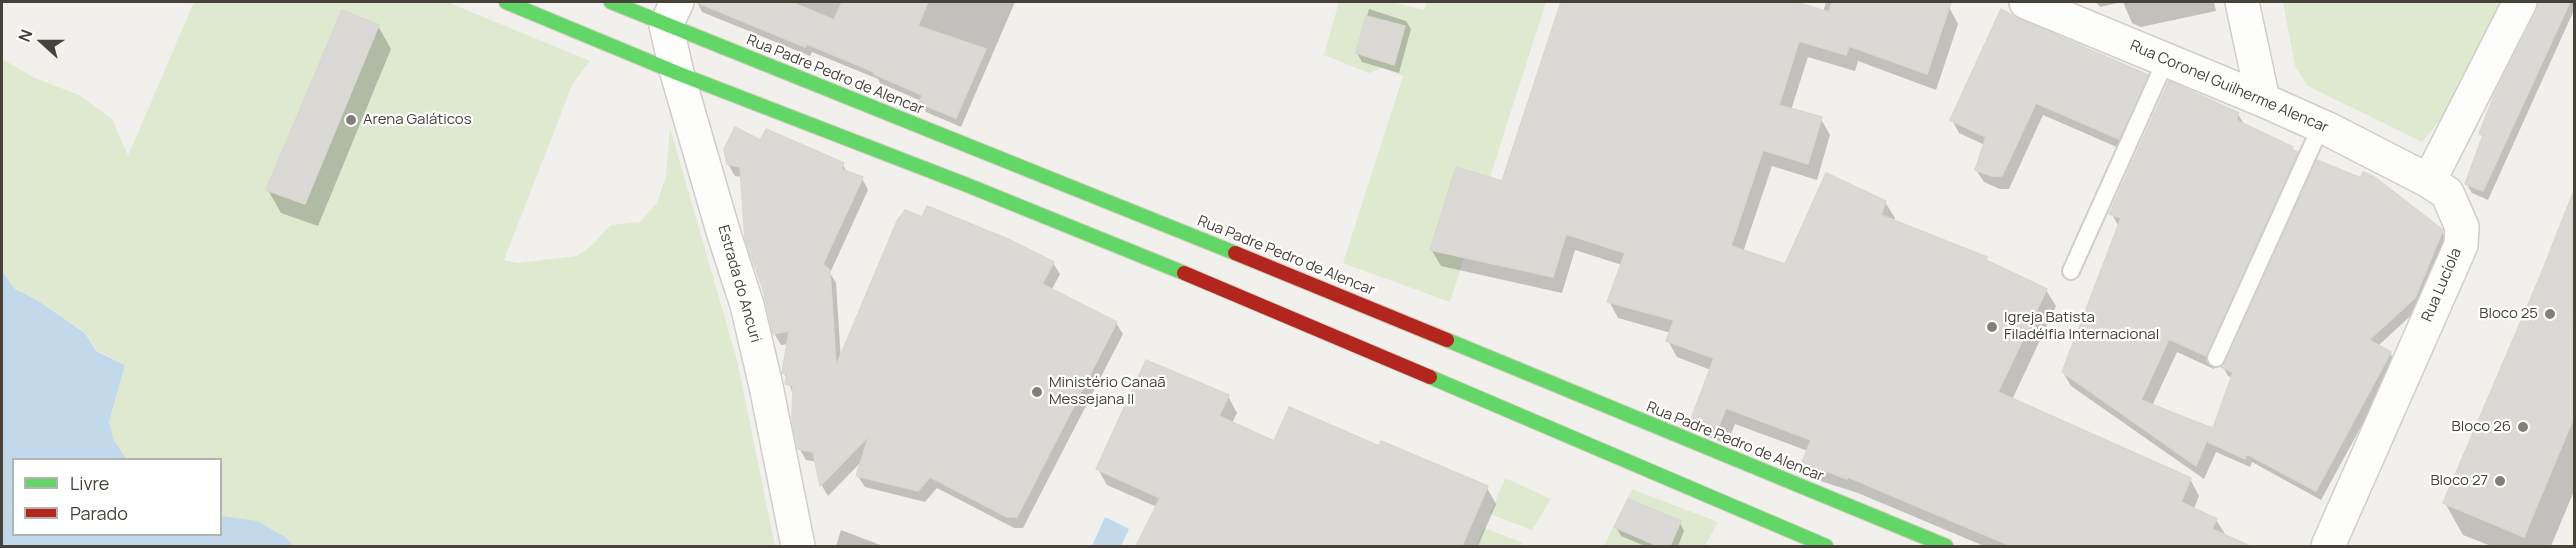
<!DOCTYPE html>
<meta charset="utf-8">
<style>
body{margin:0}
#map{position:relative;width:2576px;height:548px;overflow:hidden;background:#f2f0ec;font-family:Manrope,sans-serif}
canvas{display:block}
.frame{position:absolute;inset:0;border:3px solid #474239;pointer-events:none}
.legend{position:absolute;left:12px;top:458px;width:210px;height:78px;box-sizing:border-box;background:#fff;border:2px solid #b5b3b0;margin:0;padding:8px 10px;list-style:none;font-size:18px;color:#474239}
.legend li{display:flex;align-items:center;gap:12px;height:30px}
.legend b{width:30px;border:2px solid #b5b3b0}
.north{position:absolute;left:12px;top:12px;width:60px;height:60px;-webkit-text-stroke:4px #fff;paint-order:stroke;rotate:291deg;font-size:16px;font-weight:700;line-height:24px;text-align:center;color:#474239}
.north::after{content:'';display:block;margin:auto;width:21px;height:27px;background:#474239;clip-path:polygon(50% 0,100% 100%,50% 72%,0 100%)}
</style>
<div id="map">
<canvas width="2576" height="548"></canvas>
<div class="frame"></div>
<ul class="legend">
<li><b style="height:8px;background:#63d668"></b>Livre</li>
<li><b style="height:8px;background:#b3261e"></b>Parado</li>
</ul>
<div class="north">N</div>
</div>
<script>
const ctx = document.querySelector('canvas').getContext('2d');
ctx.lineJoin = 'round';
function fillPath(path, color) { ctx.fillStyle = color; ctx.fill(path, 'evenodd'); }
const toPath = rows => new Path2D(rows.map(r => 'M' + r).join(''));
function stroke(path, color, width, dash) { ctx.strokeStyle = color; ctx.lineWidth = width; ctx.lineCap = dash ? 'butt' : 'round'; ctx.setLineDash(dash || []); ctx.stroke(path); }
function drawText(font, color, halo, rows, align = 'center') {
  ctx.font = font + ' Manrope,sans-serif'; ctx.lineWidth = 4.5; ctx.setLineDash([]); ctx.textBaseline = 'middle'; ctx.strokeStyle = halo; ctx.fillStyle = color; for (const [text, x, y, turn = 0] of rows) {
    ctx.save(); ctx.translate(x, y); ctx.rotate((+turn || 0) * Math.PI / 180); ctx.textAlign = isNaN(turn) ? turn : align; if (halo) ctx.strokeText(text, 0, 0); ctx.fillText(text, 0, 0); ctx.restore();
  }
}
fillPath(toPath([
 [194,2,447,2,590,61,573,83,504,260,517,263,577,256,591,246,611,225,640,222,657,203,666,176,670,128,737,360,775,546,294,546,285,537,221,516,220,460,126,459,122,456,114,440,109,422,125,365,96,350,85,332,37,300,15,289,2,271,2,59,35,78,79,95,112,119,128,156],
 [1339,2,1391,2,1424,10,1426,2,1546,2,1450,302,1343,263,1403,76,1382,68,1369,73,1324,55],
 [2283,2,2500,2,2472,63,2442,118,2422,142,2308,86,2295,66],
 [1505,478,1551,499,1532,530,1490,514],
 [1632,489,1718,522,1705,546,1604,546],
 [1484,528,1523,543,1520,546,1476,546]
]), '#dee9cf');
fillPath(toPath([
 [2,271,15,289,37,300,85,333,96,351,125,365,109,422,114,440,126,459,14,460,14,534,220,534,221,516,257,521,285,537,294,546,2,546],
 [1105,517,1129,529,1121,546,1092,546]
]), '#c2d8eb');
fillPath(toPath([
 [697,2,1015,2,961,127,926,112,921,101,880,83,878,79,812,52,810,56,702,12],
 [1563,2,1791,2,1823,12,1826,2,1932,2,1949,7,1958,24,1936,90,1858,61,1855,71,1808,57,1791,110,1821,119,1830,135,1817,180,1772,166,1743,252,1786,266,1885,202,1895,218,1893,222,1985,258,1988,262,2046,290,2056,306,2012,400,2190,479,2199,496,2194,509,2216,520,2227,537,2246,546,1984,546,1858,493,1814,479,1804,462,1808,451,1735,424,1727,444,1703,435,1693,419,1711,370,1677,357,1668,341,1671,333,1618,318,1609,301,1622,265,1575,250,1562,293,1441,266,1431,249,1503,182],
 [2096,2,2122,2,2100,7],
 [2123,2,2214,2,2216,11,2141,27,2132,23],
 [2540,2,2574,2,2574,10,2488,200,2472,193,2466,183,2483,138,2481,134,2538,11],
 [1369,9,1406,21,1411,29,1399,73,1362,62,1357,53],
 [2018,21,2147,76,2154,89,2126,151,2043,115,2009,189,2000,189,1984,182,1976,170,1985,145,1959,133,1952,120],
 [378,26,391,49,318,226,281,213,268,190],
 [2238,114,2245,126,2292,148,2305,167,2214,369,2177,352,2152,406,2211,429,2213,432,2233,378,2228,376,2223,367,2441,230,2447,240,2419,308,2378,346,2390,353,2396,363,2321,500,2252,462,2250,467,2216,452,2204,479,2071,386,2063,372,2119,227,2111,213],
 [760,142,843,165,847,173,862,178,868,190,830,273,836,283,841,360,1053,263,1060,274,1051,291,1116,323,1123,334,1023,528,1014,528,937,488,925,502,865,487,858,476,863,460,828,496,822,486,817,462,806,460,799,448,794,396,784,373,788,344,781,345,774,333,742,177,735,176,728,164],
 [2566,214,2574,217,2574,491,2551,546,2491,546,2463,535,2445,503],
 [1228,396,1237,413,1232,423,1275,443,1380,448,1487,488,1496,504,1478,546,1137,546,1157,507,1107,485,1098,469],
 [1680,523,1684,531,1678,546,1645,546,1621,536,1616,527],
 [841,530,883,546,836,546]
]), '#0003');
const building = toPath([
 [696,2,791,2,834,20,842,2,928,2,918,26,986,49,956,118,919,103,922,95,874,74,874,72,807,44,805,47,696,2],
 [1561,2,1796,2,1829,12,1832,2,1951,2,1927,74,1849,46,1846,55,1799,41,1779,105,1822,117,1808,164,1763,150,1731,246,1785,264,1826,173,1886,201,1881,215,1987,257,1986,260,2047,289,1998,392,2191,478,2181,502,2217,519,2212,529,2250,546,2011,546,1848,477,1847,479,1802,462,1811,440,1726,408,1718,428,1691,419,1714,358,1666,341,1674,320,1607,302,1625,253,1566,234,1553,277,1430,250,1456,167,1502,181,1561,2],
 [2539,2,2570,2,2483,191,2465,184,2483,135,2479,134,2495,93,2537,10,2539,2],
 [2001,9,2019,19,2148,75,2119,139,2036,103,2002,176,1992,176,1975,170,1986,137,1950,120,2001,9],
 [342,10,379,25,305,204,266,190,342,10],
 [1366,16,1405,26,1394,65,1356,53,1366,16],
 [2169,81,2239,113,2236,120,2293,147,2292,150,2298,152,2206,356,2169,339,2141,400,2212,428,2196,466,2062,372,2121,218,2109,214,2169,81],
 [735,127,760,140,766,129,844,163,841,169,863,177,823,264,830,270,836,366,897,221,905,210,922,217,927,206,1008,239,1054,262,1042,284,1117,322,1017,517,1007,517,930,477,918,491,856,476,869,436,820,486,813,452,798,449,792,420,793,386,785,384,787,374,782,373,789,331,773,334,763,289,745,239,740,167,727,164,724,149,735,127],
 [2317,160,2361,178,2363,172,2376,178,2443,230,2415,298,2369,340,2391,352,2316,491,2247,454,2245,459,2208,442,2233,372,2221,367,2226,362,2317,160],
 [2573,193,2574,417,2524,537,2443,503,2539,279,2573,193],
 [1146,360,1229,395,1219,416,1274,441,1289,407,1379,446,1381,441,1488,486,1462,546,1136,546,1160,498,1096,469,1146,360],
 [1628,499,1681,521,1670,546,1658,546,1614,527,1628,499]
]);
fillPath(building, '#dbd9d5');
stroke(building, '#dad7d2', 1.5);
const lane = toPath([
 [2071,271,2166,60],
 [2216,358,2321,126]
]);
const street = toPath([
 [677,2,666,25,677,73,723,231,747,305,766,386,798,546],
 [2026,2,2263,100,2330,130,2429,181,2447,193,2462,227,2461,245,2328,546],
 [2242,2,2263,100],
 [2429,181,2520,2]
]);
const fast = toPath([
 [506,2,677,73,967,185,1184,273],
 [611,2,1235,253],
 [1447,340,1946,546],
 [1430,377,1826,546]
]);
const jam = toPath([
 [1235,253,1447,340],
 [1184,273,1430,377]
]);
stroke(lane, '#d0ceca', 20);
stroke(street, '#d0ceca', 36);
stroke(fast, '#d2ccbc', 16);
stroke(jam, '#d2ccbc', 16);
stroke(lane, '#fdfdfc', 16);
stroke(street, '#fdfdfc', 33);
stroke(fast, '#63d668', 14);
stroke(jam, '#b3261e', 14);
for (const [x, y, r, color] of [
 [351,120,6,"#837f78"],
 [2550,314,6,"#837f78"],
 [1992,327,6,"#837f78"],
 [1037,392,6,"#837f78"],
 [2523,427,6,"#837f78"],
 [2500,481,6,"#837f78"]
]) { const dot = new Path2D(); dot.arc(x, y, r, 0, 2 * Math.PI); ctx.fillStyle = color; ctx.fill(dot); stroke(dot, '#fff', 2); }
drawText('15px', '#474239', '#fff', [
 ["Rua Padre Pedro de Alencar",835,75,22],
 ["Rua Coronel Guilherme Alencar",2229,87,23],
 ["Rua Padre Pedro de Alencar",1286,256,22],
 ["Estrada do Ancuri",739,284,74],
 ["Rua Lucíola",2442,285,-67],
 ["Rua Padre Pedro de Alencar",1735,442,22]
]);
drawText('15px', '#474239', '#fff', [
 ["Arena Galáticos",363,120],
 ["Bloco 25",2538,314,"right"],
 ["Igreja Batista",2004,318],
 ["Filadélfia Internacional",2004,335],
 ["Ministério Canaã",1049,383],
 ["Messejana II",1049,400],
 ["Bloco 26",2511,427,"right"],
 ["Bloco 27",2488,481,"right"]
], 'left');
</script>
